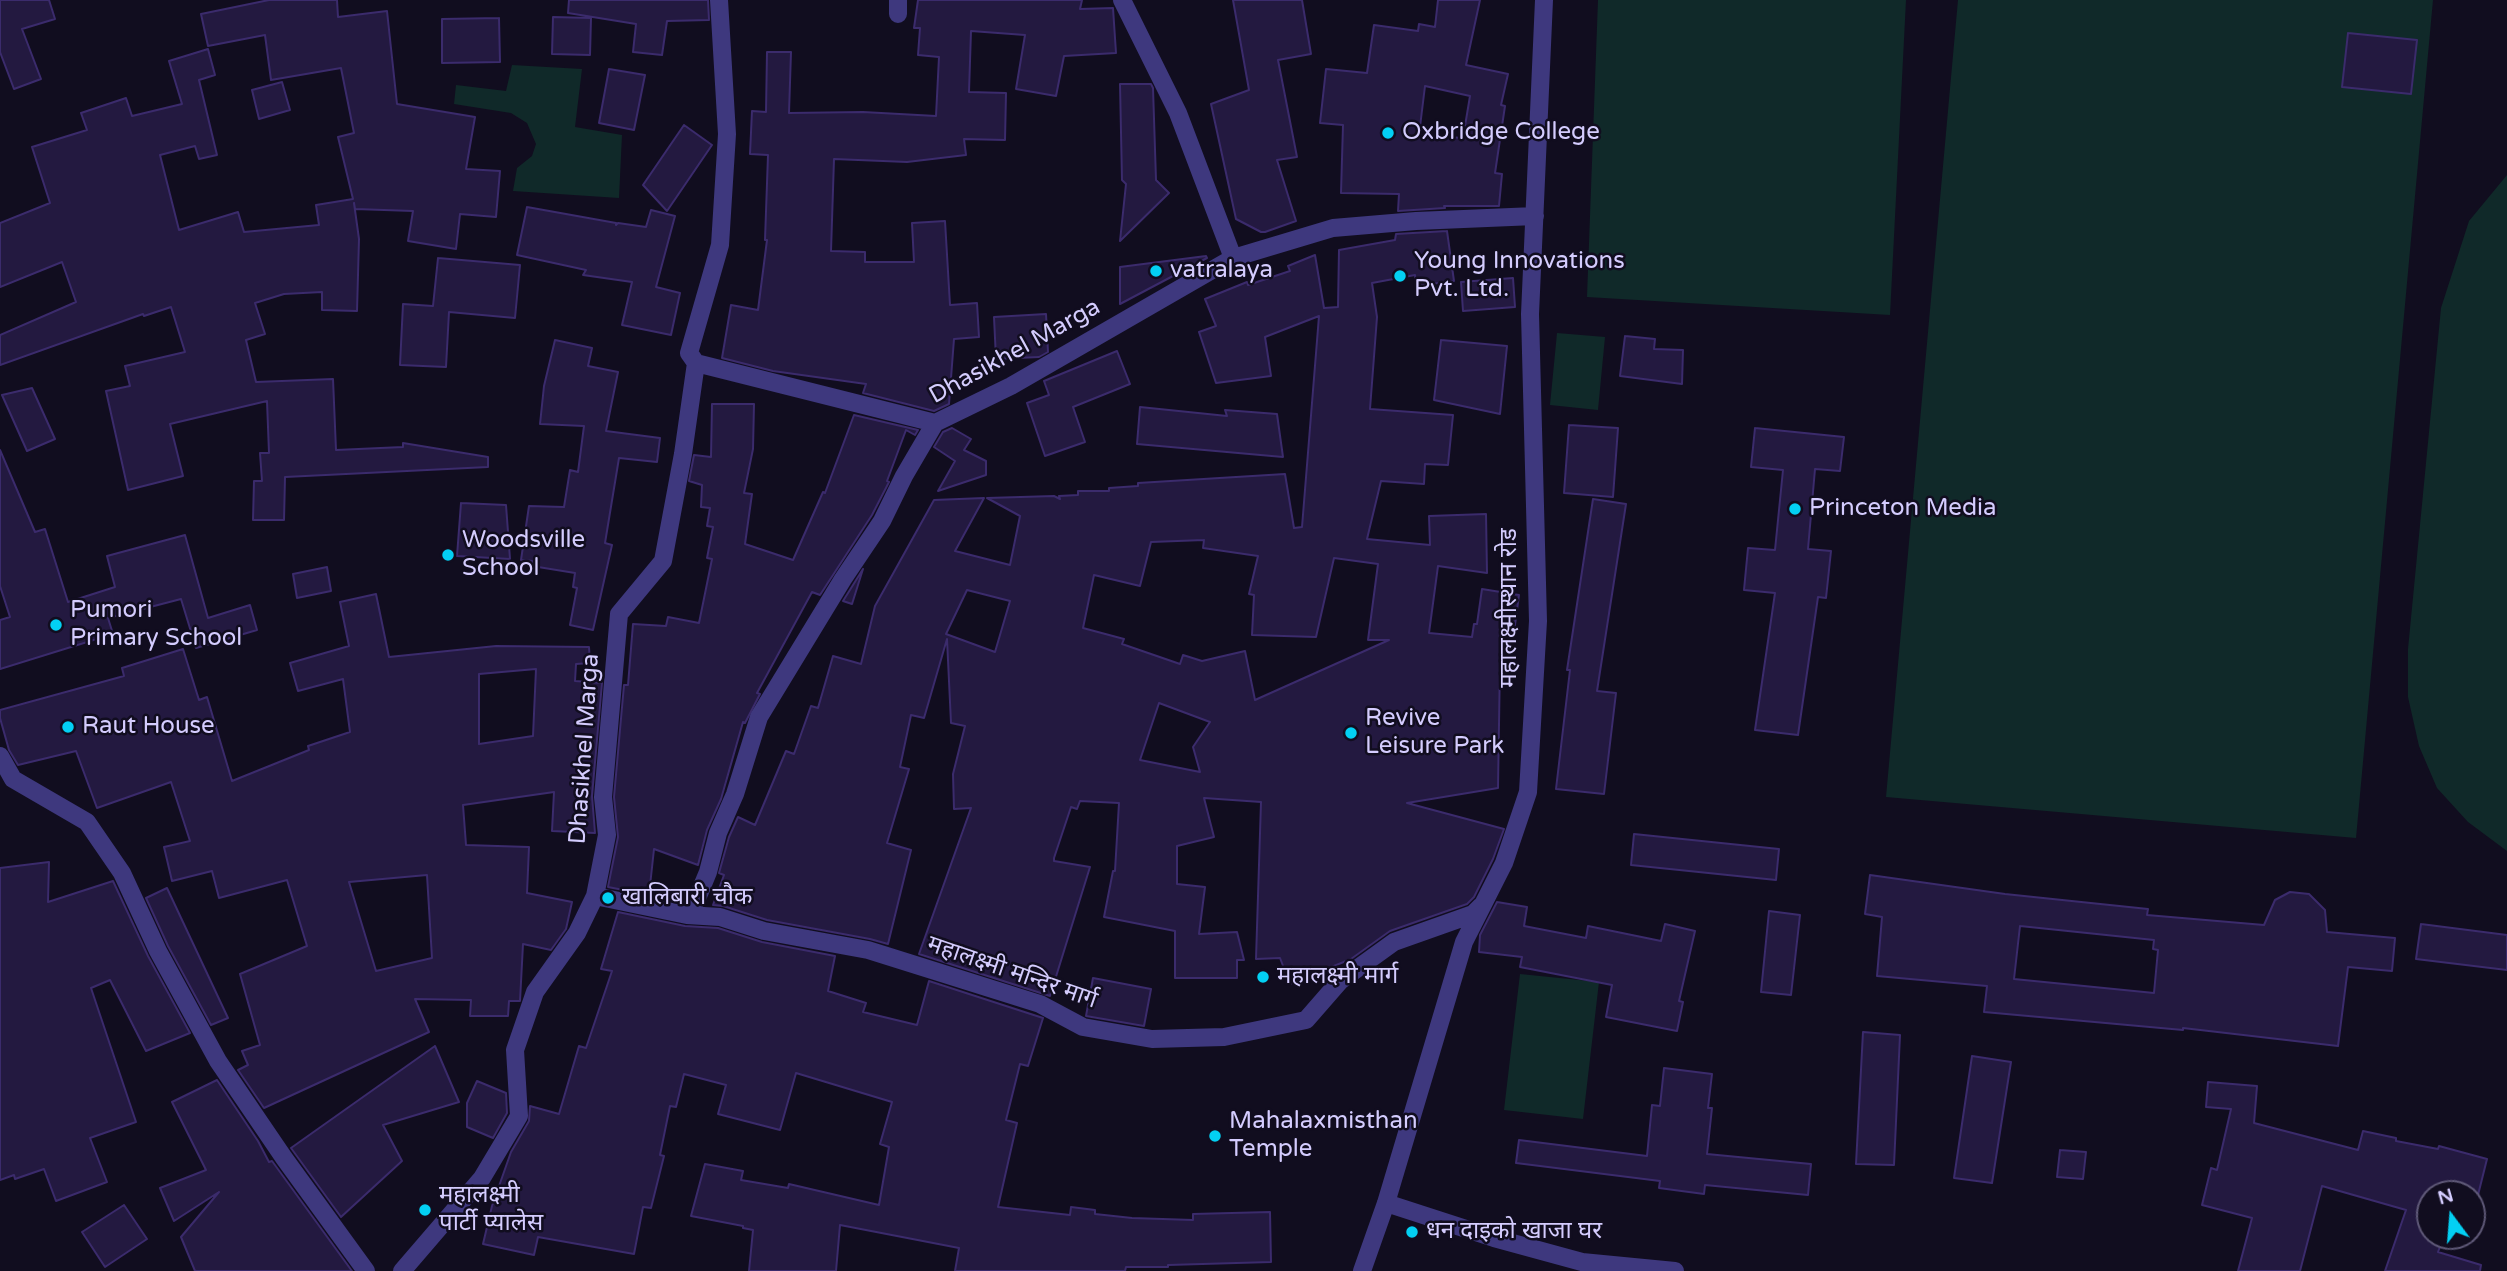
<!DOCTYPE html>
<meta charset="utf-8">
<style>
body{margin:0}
#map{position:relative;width:2507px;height:1271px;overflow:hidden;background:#110d1f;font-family:"Varela Round",sans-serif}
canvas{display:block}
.north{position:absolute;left:2416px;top:1180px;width:70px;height:70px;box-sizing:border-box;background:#110d1f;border:2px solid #5f5978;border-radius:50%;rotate:344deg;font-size:19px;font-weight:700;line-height:28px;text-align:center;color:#d4ccfe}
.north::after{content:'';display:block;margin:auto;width:24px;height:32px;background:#03d0f3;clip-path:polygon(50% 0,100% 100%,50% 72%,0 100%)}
</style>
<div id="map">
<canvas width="2507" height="1271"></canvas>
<div class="north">N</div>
</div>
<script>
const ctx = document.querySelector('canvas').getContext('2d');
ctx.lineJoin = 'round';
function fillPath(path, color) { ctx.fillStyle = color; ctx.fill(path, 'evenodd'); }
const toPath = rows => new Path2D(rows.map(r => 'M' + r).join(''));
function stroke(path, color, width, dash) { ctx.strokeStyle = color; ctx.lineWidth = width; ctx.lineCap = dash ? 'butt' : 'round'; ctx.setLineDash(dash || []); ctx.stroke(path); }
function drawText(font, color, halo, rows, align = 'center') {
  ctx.font = font + ' "Varela Round","Noto Sans Devanagari",sans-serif'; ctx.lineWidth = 5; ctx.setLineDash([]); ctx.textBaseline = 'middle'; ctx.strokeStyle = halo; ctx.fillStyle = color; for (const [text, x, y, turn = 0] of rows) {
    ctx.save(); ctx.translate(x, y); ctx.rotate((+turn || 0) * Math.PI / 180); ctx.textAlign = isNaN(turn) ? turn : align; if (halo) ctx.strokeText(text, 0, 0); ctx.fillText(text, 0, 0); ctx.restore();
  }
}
fillPath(toPath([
 [1598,0,1906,0,1890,315,1587,297],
 [1958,0,2433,0,2356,838,1886,797],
 [512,65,582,69,575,127,622,135,619,198,513,191,517,168,532,156,536,144,527,123,511,113,454,104,456,85,506,91],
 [2507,175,2507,851,2468,822,2437,788,2419,746,2408,697,2408,649,2441,308,2469,221],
 [1557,333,1605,337,1598,410,1550,405],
 [1520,974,1599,982,1583,1119,1504,1110]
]), '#102929');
const building = toPath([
 [0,0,49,0,55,19,22,29,41,79,14,89,0,52,0,0],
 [269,0,337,0,338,17,387,11,397,104,475,117,466,169,500,171,496,217,460,214,456,249,408,241,413,211,355,209,354,203,359,239,357,311,322,310,322,292,284,294,255,303,265,334,246,340,256,382,333,379,336,450,403,447,403,443,488,457,488,467,285,477,284,520,253,520,254,481,262,481,260,453,269,453,267,401,170,424,183,476,128,490,106,391,130,386,125,366,185,352,171,307,144,316,143,314,0,365,0,335,76,302,62,262,0,287,0,223,50,203,32,147,87,130,81,113,126,98,132,116,182,104,169,61,208,49,215,75,199,80,217,155,199,159,195,146,160,155,179,230,238,212,244,232,319,225,316,205,353,199,338,137,354,133,341,68,271,80,265,35,208,46,201,14,269,0],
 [569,0,708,0,709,20,667,21,662,55,633,52,636,24,568,13,569,0],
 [918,0,1082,0,1080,9,1113,8,1116,53,1064,56,1056,96,1016,89,1025,35,971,31,969,92,1006,93,1005,140,964,139,966,155,907,162,834,159,831,251,865,252,865,262,914,262,912,223,945,221,950,305,977,303,979,337,954,339,949,404,934,411,863,393,866,384,773,371,722,358,731,305,758,310,767,240,765,240,768,155,750,154,752,111,766,112,767,52,791,52,789,113,863,112,936,116,939,57,918,55,920,28,914,28,918,0],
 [1233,0,1302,0,1311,54,1278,60,1297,157,1277,160,1296,221,1265,232,1261,232,1236,219,1211,104,1249,90,1233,0],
 [1438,0,1480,0,1466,65,1508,74,1501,105,1505,106,1495,173,1502,174,1499,206,1444,206,1445,208,1398,211,1399,194,1341,193,1343,125,1320,123,1326,69,1367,73,1374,25,1418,31,1419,24,1435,27,1438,0],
 [1425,86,1470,96,1463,138,1419,135,1425,86],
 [553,17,591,18,590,55,552,54,553,17],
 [499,18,500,62,442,63,442,19,499,18],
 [2348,33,2417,40,2411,94,2342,87,2348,33],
 [609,69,645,75,634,130,599,123,609,69],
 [282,82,290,110,259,119,252,90,282,82],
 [1120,84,1151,84,1153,88,1156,180,1169,193,1120,241,1126,184,1122,180,1120,84],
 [684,125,712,145,667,211,643,185,684,125],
 [527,207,616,223,616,225,618,223,646,227,651,210,675,216,656,287,680,293,671,335,622,325,632,282,583,275,586,270,517,255,527,207],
 [1447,231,1454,281,1416,286,1415,275,1372,283,1377,317,1370,409,1453,415,1448,465,1425,464,1424,484,1381,481,1367,539,1430,545,1429,516,1486,514,1487,573,1438,566,1429,633,1472,637,1474,624,1477,624,1482,589,1519,595,1510,662,1500,661,1498,788,1407,803,1504,829,1493,859,1474,897,1467,904,1390,931,1351,959,1290,984,1280,958,1256,959,1261,802,1204,798,1214,837,1177,846,1177,884,1205,887,1199,934,1237,932,1244,960,1237,960,1237,978,1175,978,1175,931,1104,917,1113,871,1115,871,1119,803,1080,801,1077,809,1071,807,1054,858,1054,861,1090,867,1050,996,919,954,971,808,954,809,953,774,965,726,951,723,947,639,924,718,911,715,900,767,909,769,887,843,911,850,888,944,870,939,767,920,723,906,713,905,724,875,719,873,729,837,738,817,755,825,786,751,794,754,811,706,818,708,833,656,861,664,875,606,934,500,984,498,955,551,1010,565,1020,516,987,498,1054,496,1060,499,1059,496,1078,495,1078,491,1109,491,1109,488,1138,486,1138,483,1285,474,1294,528,1302,527,1319,316,1265,337,1271,376,1216,383,1199,332,1216,326,1205,299,1247,282,1248,285,1290,271,1288,266,1315,255,1324,308,1338,307,1339,250,1395,240,1396,234,1447,231],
 [1204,540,1203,548,1258,556,1249,594,1254,595,1252,635,1316,637,1334,558,1378,564,1368,640,1389,640,1255,700,1245,651,1202,661,1183,655,1180,664,1122,644,1124,639,1083,628,1094,575,1140,586,1151,542,1204,540],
 [967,590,1010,601,995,652,946,634,967,590],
 [1159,703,1210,722,1193,747,1200,772,1140,760,1159,703],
 [1206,256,1207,258,1120,304,1120,267,1206,256],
 [438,258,520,265,515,318,449,312,446,367,400,365,403,304,433,306,438,258],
 [1513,278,1515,307,1463,311,1461,282,1513,278],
 [1046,314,1048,352,1039,357,996,359,994,317,1046,314],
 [1625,336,1655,339,1654,349,1683,350,1682,384,1620,376,1625,336],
 [555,340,592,348,588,366,618,372,606,431,660,438,657,462,619,458,605,543,612,545,593,630,570,625,577,588,573,587,575,573,532,566,533,561,521,560,529,506,564,507,570,470,578,472,584,426,540,424,544,386,555,340],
 [1441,340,1507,346,1500,414,1434,400,1441,340],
 [1117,351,1130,384,1073,407,1085,442,1045,456,1027,403,1049,395,1044,381,1117,351],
 [32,388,55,439,27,451,2,395,32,388],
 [712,404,754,404,753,449,744,493,752,494,745,544,793,560,823,492,825,493,854,415,918,430,915,435,906,430,887,481,889,482,872,515,820,595,812,592,757,693,760,694,745,723,743,722,721,799,707,830,698,865,654,849,649,895,608,887,618,837,614,797,624,685,628,685,633,624,666,626,668,617,699,623,712,559,707,558,713,527,707,526,710,508,701,507,702,485,689,481,694,455,711,457,712,404],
 [1140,407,1227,416,1225,410,1277,414,1283,457,1137,444,1140,407],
 [1569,425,1618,428,1613,497,1564,493,1569,425],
 [952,428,971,439,964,450,986,461,986,475,938,491,955,461,934,447,943,432,952,428],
 [1755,428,1844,437,1840,471,1815,469,1808,549,1831,551,1826,598,1818,597,1798,735,1755,730,1775,593,1744,590,1748,548,1775,550,1783,470,1751,467,1755,428],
 [0,450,35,532,45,529,68,602,115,587,107,556,185,535,208,618,250,605,257,630,196,648,181,599,108,618,113,634,0,669,0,620,10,617,0,586,0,450],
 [1593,499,1626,504,1597,691,1616,693,1604,794,1556,789,1570,670,1567,670,1593,499],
 [461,503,506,505,510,559,457,556,461,503],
 [327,567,331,591,297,598,293,574,327,567],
 [863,569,852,604,843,601,863,569],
 [376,594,389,657,496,646,589,647,590,663,576,664,575,681,602,683,592,796,595,833,552,831,554,792,463,805,466,845,529,847,527,893,572,902,566,929,551,950,523,944,520,1001,509,1001,508,1016,470,1016,471,1000,415,999,429,1032,264,1108,238,1070,248,1065,242,1051,260,1045,240,974,307,946,287,880,219,898,212,871,172,881,164,847,190,841,171,782,97,808,76,751,18,765,9,750,0,718,0,710,124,676,122,668,183,649,199,700,207,697,232,781,309,750,308,746,350,732,343,679,298,691,290,663,349,646,340,602,376,594],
 [536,669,533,736,479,744,479,674,536,669],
 [427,875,432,958,376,971,349,882,427,875],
 [1634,834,1779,849,1776,880,1631,865,1634,834],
 [49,862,48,902,113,881,148,956,190,1033,146,1051,110,980,91,988,136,1122,90,1138,107,1182,56,1201,44,1169,15,1179,14,1175,0,1180,0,868,49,862],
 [1870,875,2005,894,2148,909,2147,915,2264,925,2275,900,2290,892,2309,894,2325,910,2327,932,2395,938,2392,971,2348,967,2338,1046,2183,1028,2183,1030,1984,1012,1987,986,1877,976,1882,917,1865,914,1870,875],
 [2020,926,2154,940,2153,949,2158,950,2154,993,2014,979,2020,926],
 [167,888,228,1018,211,1025,168,946,146,898,167,888],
 [1497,902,1527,907,1524,926,1586,938,1588,926,1661,941,1665,924,1695,931,1679,1001,1683,1002,1677,1031,1606,1017,1612,985,1520,967,1522,957,1479,952,1480,935,1497,902],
 [1769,911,1800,915,1791,995,1761,992,1769,911],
 [618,912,685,926,718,928,762,942,835,956,828,991,866,1003,863,1012,917,1025,929,981,1043,1018,1028,1066,1020,1064,1006,1120,1017,1123,998,1207,1070,1215,1071,1207,1095,1210,1095,1214,1132,1218,1193,1220,1193,1214,1270,1212,1271,1262,1168,1265,1168,1267,1126,1267,1125,1271,955,1271,959,1248,840,1225,836,1271,749,1271,753,1230,743,1228,743,1226,691,1216,705,1164,743,1171,741,1180,788,1188,789,1184,879,1205,889,1147,880,1144,892,1102,796,1073,780,1130,718,1114,726,1085,684,1074,676,1107,670,1106,660,1155,664,1156,651,1208,643,1207,634,1254,538,1237,534,1255,483,1244,492,1206,511,1152,529,1121,530,1106,559,1114,579,1046,586,1048,612,971,601,969,618,912],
 [2421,924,2507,935,2507,970,2416,959,2421,924],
 [1093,978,1151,989,1144,1026,1086,1016,1093,978],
 [1863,1032,1900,1035,1894,1165,1856,1164,1863,1032],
 [435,1046,459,1102,383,1125,402,1161,341,1217,291,1148,435,1046],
 [1972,1056,2011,1062,1992,1183,1954,1178,1972,1056],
 [1664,1068,1712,1074,1708,1108,1712,1108,1707,1154,1811,1164,1808,1195,1705,1185,1704,1194,1659,1188,1660,1181,1516,1163,1519,1140,1647,1156,1652,1105,1660,1106,1664,1068],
 [217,1080,258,1141,269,1162,272,1161,352,1271,195,1271,181,1237,219,1192,174,1221,160,1188,206,1170,172,1102,217,1080],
 [477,1081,506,1093,507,1113,493,1138,467,1127,467,1103,477,1081],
 [2208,1082,2257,1086,2254,1123,2358,1150,2363,1131,2396,1138,2396,1141,2438,1149,2439,1146,2487,1159,2473,1215,2472,1194,2430,1194,2430,1236,2444,1236,2438,1252,2481,1265,2480,1271,2385,1271,2406,1210,2322,1186,2300,1271,2238,1271,2252,1218,2202,1205,2211,1168,2217,1170,2231,1109,2206,1107,2208,1082],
 [2060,1150,2086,1152,2083,1179,2057,1177,2060,1150],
 [124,1205,147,1239,105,1267,82,1232,124,1205]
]);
fillPath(building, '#231940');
stroke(building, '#3b2b6c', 2);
stroke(toPath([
 [898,0,898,14],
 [1122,0,1178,113,1233,258],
 [696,363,935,423],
 [0,756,13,779,87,822,122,873,158,951,218,1061,284,1158,366,1271],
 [595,896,607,835,603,797,619,614,663,561,683,454,696,363,689,353,720,245,727,134,719,0],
 [687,915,720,917,764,931,868,950,1040,1004,1083,1027,1152,1039,1224,1037,1306,1020,1340,981,1394,942,1473,914,1481,906],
 [1386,1203,1494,1238,1582,1262,1675,1271],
 [402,1271,482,1178,519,1116,515,1050,535,992,577,933,595,896,687,915,696,901,708,872,718,833,735,794,759,717,843,579,882,521,904,476,935,423,1011,386,1233,258,1333,228,1416,221,1535,216],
 [1362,1271,1386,1203,1464,942,1504,863,1528,792,1538,621,1530,314,1544,0]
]), '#3e387e', 18);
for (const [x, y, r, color] of [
 [1388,133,7,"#03d0f3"],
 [1156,271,7,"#03d0f3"],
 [1400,276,7,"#03d0f3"],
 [1795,509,7,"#03d0f3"],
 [448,555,7,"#03d0f3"],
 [56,625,7,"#03d0f3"],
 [68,727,7,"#03d0f3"],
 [1351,733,7,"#03d0f3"],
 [608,898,7,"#03d0f3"],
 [1263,977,7,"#03d0f3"],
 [1215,1136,7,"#03d0f3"],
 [425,1210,7,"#03d0f3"],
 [1412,1232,7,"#03d0f3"]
]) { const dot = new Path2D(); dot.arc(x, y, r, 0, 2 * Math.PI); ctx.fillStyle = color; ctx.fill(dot); stroke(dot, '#110d1f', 2.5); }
drawText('24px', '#d4ccfe', '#110d1f', [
 ["Oxbridge College",1402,133],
 ["Young Innovations",1414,262],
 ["Pvt. Ltd.",1414,290],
 ["vatralaya",1170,271],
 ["Princeton Media",1809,509],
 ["Woodsville",462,541],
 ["School",462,569],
 ["Pumori",70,611],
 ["Primary School",70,639],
 ["Revive",1365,719],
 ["Leisure Park",1365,747],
 ["Raut House",82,727],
 ["खालिबारी चौक",622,898],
 ["महालक्ष्मी मार्ग",1277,977],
 ["Mahalaxmisthan",1229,1122],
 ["Temple",1229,1150],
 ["महालक्ष्मी",439,1196],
 ["पार्टी प्यालेस",439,1224],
 ["धन दाइको खाजा घर",1426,1232]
], 'left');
drawText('24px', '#d4ccfe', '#110d1f', [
 ["Dhasikhel Marga",1015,352,-29],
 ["महालक्ष्मीस्थान रोड",1510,608,-90],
 ["Dhasikhel Marga",585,749,-86],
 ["महालक्ष्मी मन्दिर मार्ग",1012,973,19]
]);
</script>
